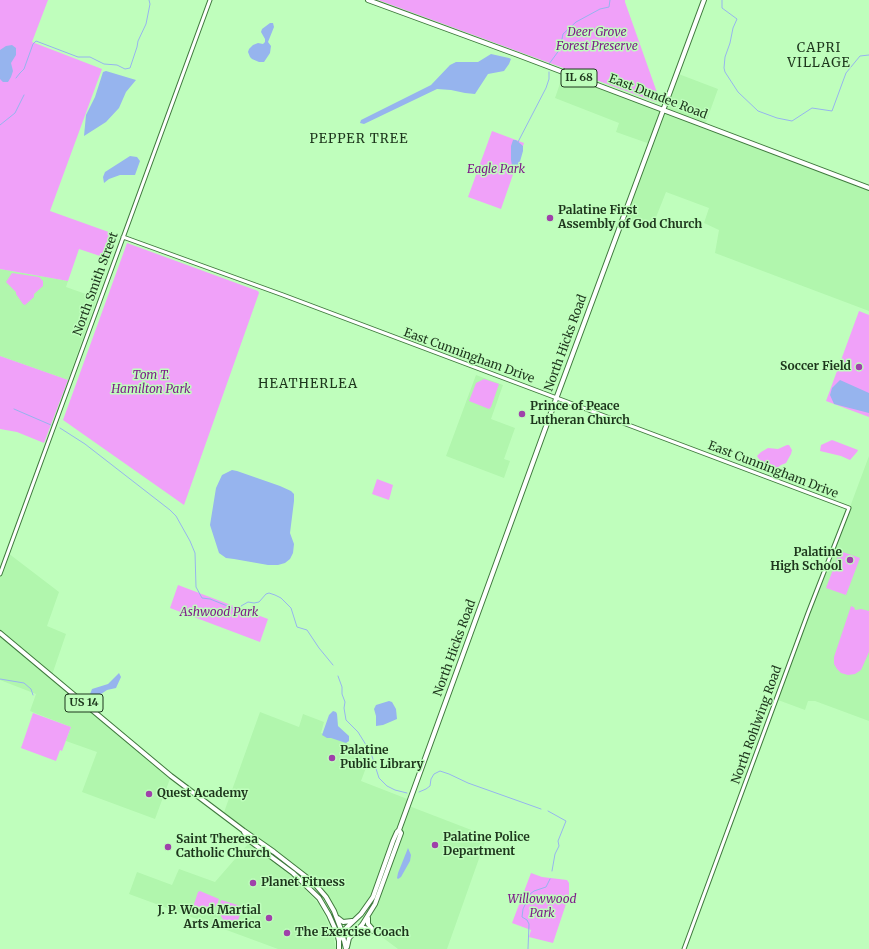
<!DOCTYPE html>
<style>
body{margin:0}
canvas{display:block;background:#bffebc}
</style>
<canvas width="869" height="949"></canvas>
<script>
const ctx = document.querySelector('canvas').getContext('2d');
ctx.lineJoin = 'round';
function fillPath(path, color) { ctx.fillStyle = color; ctx.fill(path, 'evenodd'); }
const toPath = rows => new Path2D(rows.map(r => 'M' + r).join(''));
function stroke(path, color, width, dash) { ctx.strokeStyle = color; ctx.lineWidth = width; ctx.lineCap = dash ? 'butt' : 'round'; ctx.setLineDash(dash || []); ctx.stroke(path); }
function drawText(font, color, halo, rows, align = 'center') {
  ctx.font = font + ' Merriweather,serif'; ctx.lineWidth = 3; ctx.setLineDash([]); ctx.textBaseline = 'middle'; ctx.strokeStyle = halo; ctx.fillStyle = color; for (const [text, x, y, turn = 0] of rows) {
    ctx.save(); ctx.translate(x, y); ctx.rotate((+turn || 0) * Math.PI / 180); ctx.textAlign = isNaN(turn) ? turn : align; if (halo) ctx.strokeText(text, 0, 0); ctx.fillText(text, 0, 0); ctx.restore();
  }
}
fillPath(toPath([
 [564,72,663,109,676,73,718,89,705,125,869,188,869,311,715,253,719,230,704,223,709,208,666,192,651,230,623,219,650,144,616,132,619,123,555,98],
 [0,269,68,281,66,287,97,298,68,380,0,356],
 [476,375,503,385,491,419,515,428,504,459,510,461,504,478,446,456],
 [869,456,869,721,815,701,808,701,805,710,778,700],
 [8,553,59,592,47,626,66,634,52,675,171,776,155,819,82,792,97,752,66,741,71,727,30,711,36,694,0,680,0,574],
 [260,712,299,727,303,714,324,722,321,733,358,747,367,765,361,781,410,800,409,806,487,836,447,949,398,949,374,931,367,920,375,903,400,837,399,830,373,897,356,919,340,921,314,883,223,815],
 [248,844,293,877,318,903,325,916,333,935,336,949,278,949,129,894,137,872,172,885,179,869,215,882]
]), '#b1f6ad');
fillPath(toPath([
 [0,0,48,0,32,42,102,69,50,211,117,235,109,259,79,249,68,281,0,269],
 [378,0,625,0,625,2,660,101,656,102],
 [492,131,524,143,501,209,468,197],
 [127,243,258,291,259,293,184,505,63,420],
 [12,273,39,277,43,281,43,286,34,294,34,297,25,305,23,304,16,294,16,292,6,282],
 [859,311,869,315,869,417,826,401],
 [0,356,68,380,44,443,17,432,0,429],
 [484,379,499,384,491,407,489,409,469,401,476,383],
 [832,440,858,450,857,452,850,460,841,456,820,451,821,445],
 [787,445,789,445,792,450,791,454,786,463,781,465,772,472,765,468,757,456,761,452,768,448,778,449],
 [377,479,393,485,389,500,372,494],
 [840,551,860,558,846,595,826,588],
 [178,585,268,619,260,642,170,608],
 [851,606,855,608,854,609,856,610,861,609,869,611,869,652,861,670,855,674,848,675,841,673,837,669,834,664,834,657],
 [33,713,71,727,62,751,60,750,56,761,21,748],
 [531,873,542,877,567,880,569,883,569,895,553,943,529,937,531,930,512,923],
 [200,891,219,899,217,905,210,911,206,913,192,910,198,892],
 [221,900,241,906,242,909,236,926,224,921,221,916,219,909]
]), '#f0a1f9');
fillPath(toPath([
 [270,23,273,23,274,27,268,42,271,46,270,53,264,62,259,62,252,59,250,57,248,52,249,49,253,45,258,43,263,44,265,42,265,39,261,32,262,29],
 [12,45,16,48,16,55,11,63,13,71,11,77,8,82,3,82,0,79,0,50,6,46],
 [491,54,509,58,511,59,509,64,504,71,488,74,475,94,465,93,451,90,437,89,364,124,360,123,361,120,431,85,450,65,456,62,478,62],
 [106,71,136,80,126,92,119,108,106,122,84,136,86,115,95,97,103,72],
 [513,140,516,140,523,146,523,151,519,165,516,172,513,171,511,160,511,146],
 [130,156,137,157,140,161,135,175,120,175,109,179,104,183,103,177,105,172],
 [840,380,869,393,869,413,834,404,830,395,832,388],
 [232,470,237,471,280,486,291,491,294,494,294,501,290,533,294,544,293,553,290,559,285,563,278,565,268,565,234,559,226,558,219,553,210,525,216,488,222,475],
 [119,673,121,677,116,688,107,690,92,700,89,697,92,689,108,684],
 [389,701,392,702,396,709,397,719,383,725,376,726,376,716,374,709,376,705],
 [333,711,336,712,337,714,338,726,349,736,349,741,346,743,331,738,327,738,322,735,329,715],
 [408,848,411,855,410,861,401,877,398,879,397,878,398,873]
]), '#96b4ee');
stroke(toPath([
 [722,0,722,8,737,19,733,28,730,43,725,57,724,68,725,72,738,92,758,111,777,118,792,121,812,108,832,111,846,73,860,56,869,55],
 [549,64,560,49,563,34,576,22,600,9,609,7,610,0],
 [16,78,20,73,24,69,33,44,36,41,78,57,90,57,104,64,117,65,125,69,130,68,137,47,138,41,146,24,150,4,149,0],
 [0,125,15,113,24,95],
 [518,142,546,88,549,79,549,72],
 [14,409,51,425],
 [60,428,85,444,170,510,176,516,190,541,195,553,196,587,202,598,210,599,235,609,239,609,241,606,248,602,254,603,259,602,266,594,269,593,275,595,281,598,291,608,297,627,307,630,319,648,333,665],
 [338,676,342,687,342,694,345,702,344,708,346,720,358,732,371,753,379,778,387,786,395,790,407,793],
 [0,679,24,683,31,689,33,695],
 [419,792,426,789,430,786,431,779,434,774,440,771,449,774,468,783,541,809],
 [548,811,566,821,558,841,559,846,555,854,552,871],
 [528,949,529,924,527,920,522,917,523,909,530,894,534,891,546,887,550,879]
]), '#96b4ee', 1);
const minor = toPath([
 [123,237,283,295,849,508,808,613,684,949],
 [0,574,210,0]
]);
const major = toPath([
 [368,0,518,55,869,188],
 [0,633,171,776,244,831,274,852,314,883,326,897,334,911,342,932,346,949],
 [244,832,250,841,293,873,319,898,329,915,337,933,339,941,339,949],
 [338,918,343,922,352,921],
 [368,918,368,924,374,931],
 [358,929,365,928,373,931],
 [339,941,342,932,361,914,373,897,393,841,397,832,399,830,556,399,704,0],
 [347,947,349,938,362,925,375,904,401,833,399,830]
]);
stroke(minor, '#3f793d', 5);
stroke(major, '#3f793d', 6);
stroke(minor, '#fff', 3);
stroke(major, '#fff', 4);
for (const [x, y, r, color] of [
 [550,218,4,"#9f41aa"],
 [859,367,4,"#9f41aa"],
 [522,414,4,"#9f41aa"],
 [850,560,4,"#9f41aa"],
 [332,758,4,"#9f41aa"],
 [149,794,4,"#9f41aa"],
 [435,845,4,"#9f41aa"],
 [168,847,4,"#9f41aa"],
 [253,883,4,"#9f41aa"],
 [269,918,4,"#9f41aa"],
 [287,933,4,"#9f41aa"]
]) { const dot = new Path2D(); dot.arc(x, y, r, 0, 2 * Math.PI); ctx.fillStyle = color; ctx.fill(dot); stroke(dot, '#bffebc', 1.5); }
for (const [x, y, w] of [
 [579,78,36],
 [84,703,38]
]) { const box = new Path2D(); box.roundRect(x - w / 2, y - 9, w, 18, 3); ctx.fillStyle = '#bffebc'; ctx.fill(box); stroke(box, '#1d361c', 1); }
drawText('bold 11px', '#1d361c', null, [
 ["IL 68",579,78],
 ["US 14",84,703]
]);
drawText('italic 12px', '#7e1d89', '#bffebc', [
 ["Deer Grove",597,33],
 ["Forest Preserve",597,47],
 ["Eagle Park",496,170],
 ["Tom T.",151,376],
 ["Hamilton Park",151,390],
 ["Ashwood Park",219,613],
 ["Willowwood",542,900],
 ["Park",542,914]
]);
drawText('12px', '#1d361c', '#bffebc', [
 ["East Dundee Road",658,97,21],
 ["North Smith Street",96,284,-70],
 ["North Hicks Road",566,343,-70],
 ["East Cunningham Drive",469,356,20],
 ["East Cunningham Drive",773,470,21],
 ["North Hicks Road",455,648,-70],
 ["North Rohlwing Road",757,725,-70]
]);
drawText('bold 12px', '#1d361c', '#bffebc', [
 ["Palatine First",558,211],
 ["Assembly of God Church",558,225],
 ["Soccer Field",851,367,"right"],
 ["Prince of Peace",530,407],
 ["Lutheran Church",530,421],
 ["Palatine",842,553,"right"],
 ["High School",842,567,"right"],
 ["Palatine",340,751],
 ["Public Library",340,765],
 ["Quest Academy",157,794],
 ["Palatine Police",443,838],
 ["Department",443,852],
 ["Saint Theresa",176,840],
 ["Catholic Church",176,854],
 ["Planet Fitness",261,883],
 ["J. P. Wood Martial",261,911,"right"],
 ["Arts America",261,925,"right"],
 ["The Exercise Coach",295,933]
], 'left');
ctx.letterSpacing = '1px';
drawText('13px', '#1d361c', '#bffebc', [
 ["CAPRI",819,48],
 ["VILLAGE",819,63],
 ["PEPPER TREE",359,139],
 ["HEATHERLEA",308,384]
]);
ctx.letterSpacing = '0px';
</script>
